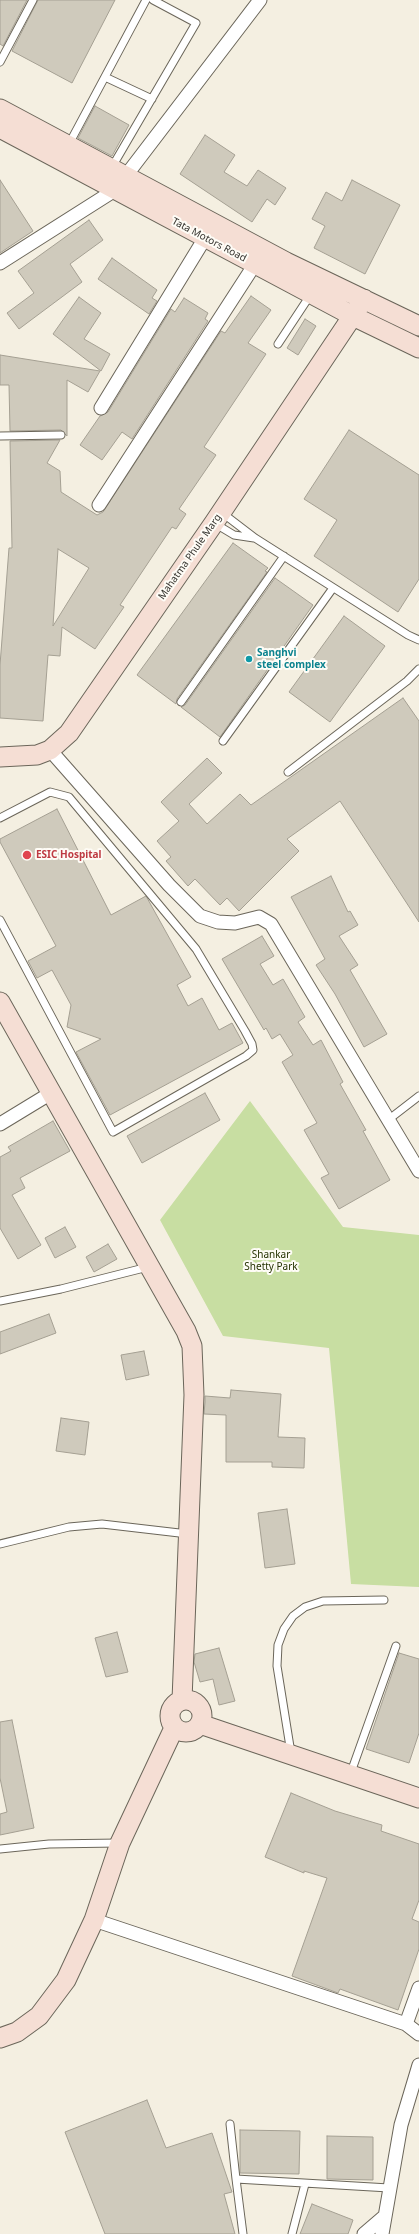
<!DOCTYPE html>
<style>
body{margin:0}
canvas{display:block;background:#f4efe1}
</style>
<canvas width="419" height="2234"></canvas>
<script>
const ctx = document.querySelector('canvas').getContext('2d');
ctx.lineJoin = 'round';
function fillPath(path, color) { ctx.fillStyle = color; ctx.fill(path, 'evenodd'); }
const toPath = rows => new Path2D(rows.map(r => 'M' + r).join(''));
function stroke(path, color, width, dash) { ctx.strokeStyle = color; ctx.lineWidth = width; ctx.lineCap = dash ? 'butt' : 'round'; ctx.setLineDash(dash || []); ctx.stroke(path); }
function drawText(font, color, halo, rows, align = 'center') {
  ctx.font = font + ' "Noto Sans",sans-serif'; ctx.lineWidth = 4; ctx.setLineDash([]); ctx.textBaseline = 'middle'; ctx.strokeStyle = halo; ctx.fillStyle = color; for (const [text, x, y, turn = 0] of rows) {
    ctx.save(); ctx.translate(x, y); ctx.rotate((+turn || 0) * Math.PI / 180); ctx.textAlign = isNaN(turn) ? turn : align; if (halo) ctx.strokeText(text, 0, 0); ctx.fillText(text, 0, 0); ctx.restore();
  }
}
fillPath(toPath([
 [250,1101,343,1227,419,1235,419,1587,351,1584,329,1348,223,1336,160,1220]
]), '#c8dea2');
const building = toPath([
 [0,0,27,0,3,46,0,44,0,0],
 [38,0,115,0,72,83,12,51,38,0],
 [95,106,129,125,112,156,78,138,95,106],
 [205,135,235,155,224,172,247,186,258,170,286,188,275,205,267,199,252,222,180,174,205,135],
 [0,180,33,231,0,253,0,180],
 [352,180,400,205,365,274,314,248,325,226,312,219,326,192,342,201,352,180],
 [89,220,103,240,70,264,82,282,19,329,7,313,34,293,18,271,89,220],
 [112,258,157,290,152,298,157,301,149,314,98,279,112,258],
 [251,296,271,310,248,343,266,354,204,447,216,455,179,509,186,514,176,529,172,527,120,605,124,607,95,649,62,627,60,656,48,655,43,721,0,718,0,665,9,548,12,548,10,441,60,440,47,463,60,471,61,492,97,515,103,512,221,331,225,333,251,296],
 [58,549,89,568,53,626,58,549],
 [79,297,101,313,84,339,110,354,101,371,53,334,79,297],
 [184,298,208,313,205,319,208,321,132,439,122,432,102,460,80,445,100,416,108,412,171,309,175,312,184,298],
 [305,319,316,326,298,355,287,348,305,319],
 [0,355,100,371,88,392,67,380,67,436,61,430,10,431,9,385,0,385,0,355],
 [349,430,419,475,419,579,398,612,314,556,337,520,304,499,349,430],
 [233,543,268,568,265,571,267,572,177,699,176,704,137,675,233,543],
 [275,578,313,605,220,737,181,707,185,705,275,578],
 [344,616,385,646,330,722,289,692,344,616],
 [403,698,419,721,419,922,340,801,287,839,299,851,239,911,227,898,220,905,195,879,188,886,166,861,171,857,157,841,179,821,161,802,207,758,222,773,189,804,207,824,240,794,251,805,403,698],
 [57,809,111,915,146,896,191,977,177,985,188,1006,202,998,219,1030,232,1023,243,1043,110,1115,76,1052,101,1039,67,1027,71,1005,52,970,37,978,28,961,56,946,0,842,0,839,57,809],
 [331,876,348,912,350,911,358,925,339,936,358,965,350,970,387,1034,364,1047,335,994,316,965,325,959,291,897,331,876],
 [262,936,274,956,260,964,273,985,283,979,305,1017,298,1022,313,1045,321,1040,343,1082,340,1084,366,1130,363,1131,390,1180,339,1209,321,1178,329,1174,304,1130,317,1123,282,1062,293,1055,280,1034,272,1039,266,1028,264,1030,222,959,262,936],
 [205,1093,220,1120,142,1163,127,1136,205,1093],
 [53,1121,70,1151,20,1178,25,1188,12,1195,41,1245,18,1259,0,1228,0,1157,11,1151,8,1147,53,1121],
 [65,1227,76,1247,55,1258,45,1238,65,1227],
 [108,1244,117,1259,94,1272,86,1257,108,1244],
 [49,1314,56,1333,0,1354,0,1332,49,1314],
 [144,1351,149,1375,126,1380,121,1355,144,1351],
 [231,1390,281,1394,278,1437,305,1438,304,1468,272,1467,272,1462,226,1462,226,1415,204,1414,205,1402,205,1396,230,1398,231,1390],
 [61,1418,89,1422,85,1455,56,1451,61,1418],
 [287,1509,295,1564,265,1568,258,1513,287,1509],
 [117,1632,128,1672,106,1677,95,1638,117,1632],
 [219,1648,235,1701,219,1705,213,1679,200,1682,194,1662,195,1654,219,1648],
 [399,1653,419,1659,419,1733,409,1763,366,1749,399,1653],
 [12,1720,34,1828,0,1835,0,1814,7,1812,0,1778,0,1722,12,1720],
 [291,1793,335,1811,382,1825,381,1831,419,1844,419,1900,412,1919,419,1922,419,1949,398,2010,340,1989,338,1993,292,1976,327,1878,304,1871,304,1873,265,1857,291,1793],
 [147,2100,166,2148,212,2133,232,2192,224,2194,235,2234,105,2234,65,2132,147,2100],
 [240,2130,300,2131,299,2174,240,2173,240,2130],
 [327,2136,373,2137,373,2180,327,2179,327,2136],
 [312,2204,353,2220,348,2234,300,2234,312,2204]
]);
fillPath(building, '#cfcabc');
stroke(building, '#a5a093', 1);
const lane = toPath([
 [0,62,33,0],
 [105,77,152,99],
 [69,144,146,0],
 [112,167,196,23,153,0],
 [278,344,311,294],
 [0,436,61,435],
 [221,512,255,538,408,635,419,640],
 [214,523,234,535,254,538],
 [181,702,284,556],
 [223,741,333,588],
 [288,772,407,681,419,669],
 [0,818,50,792,69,797,196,949,245,1031,252,1044,253,1050,246,1056,113,1132,0,920],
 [388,1120,419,1096],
 [0,1301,61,1289,148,1267],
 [0,1544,69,1527,102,1524,188,1534],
 [291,1753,277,1666,278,1645,284,1629,293,1616,305,1607,323,1601,384,1600],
 [350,1775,396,1646],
 [0,1849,49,1844,119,1843],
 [230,2124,236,2179,389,2188],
 [236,2179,243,2234],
 [292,2234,305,2184]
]);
const street = toPath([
 [0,263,115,190,260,0],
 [101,408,205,238],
 [99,505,255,264],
 [50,750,169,885,200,916,218,922,235,923,259,917,271,924,419,1171],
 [0,1124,51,1093],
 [94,1920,406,2024],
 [419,1988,406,2024,419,2034],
 [364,2234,385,2216],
 [382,2234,401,2125,419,2065]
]);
const secondary = toPath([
 [0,109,286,262,419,326],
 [0,128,353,316,419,348],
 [0,757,37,755,50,750,69,733,214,523,364,299],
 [0,1002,186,1331,192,1346,194,1395,182,1700],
 '170 1716a16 16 0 1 1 32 0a16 16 0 1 1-32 0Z',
 [200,1724,419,1798],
 [0,2038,17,2032,39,2016,66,1980,94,1920,120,1843,174,1728]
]);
stroke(lane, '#6b665a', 9);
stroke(street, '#6b665a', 15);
stroke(secondary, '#6b665a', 21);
stroke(lane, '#fff', 7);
stroke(street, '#fff', 13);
stroke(secondary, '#f5ded4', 19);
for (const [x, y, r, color] of [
 [249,659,4,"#0f9aa8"],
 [27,855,5,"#e0444e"]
]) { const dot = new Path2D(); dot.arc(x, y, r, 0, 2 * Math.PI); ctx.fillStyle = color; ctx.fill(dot); stroke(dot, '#fefcf6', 1.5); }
drawText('10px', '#34322d', '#fefcf6', [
 ["Tata Motors Road",209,240,28],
 ["Mahatma Phule Marg",190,557,-55]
]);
drawText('bold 10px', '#0d838f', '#fefcf6', [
 ["Sanghvi",257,653],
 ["steel complex",257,665]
], 'left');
drawText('bold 10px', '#be3a42', '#fefcf6', [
 ["ESIC Hospital",36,855]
], 'left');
drawText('10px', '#243200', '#fefcf6', [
 ["Shankar",271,1255],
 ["Shetty Park",271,1267]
]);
</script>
